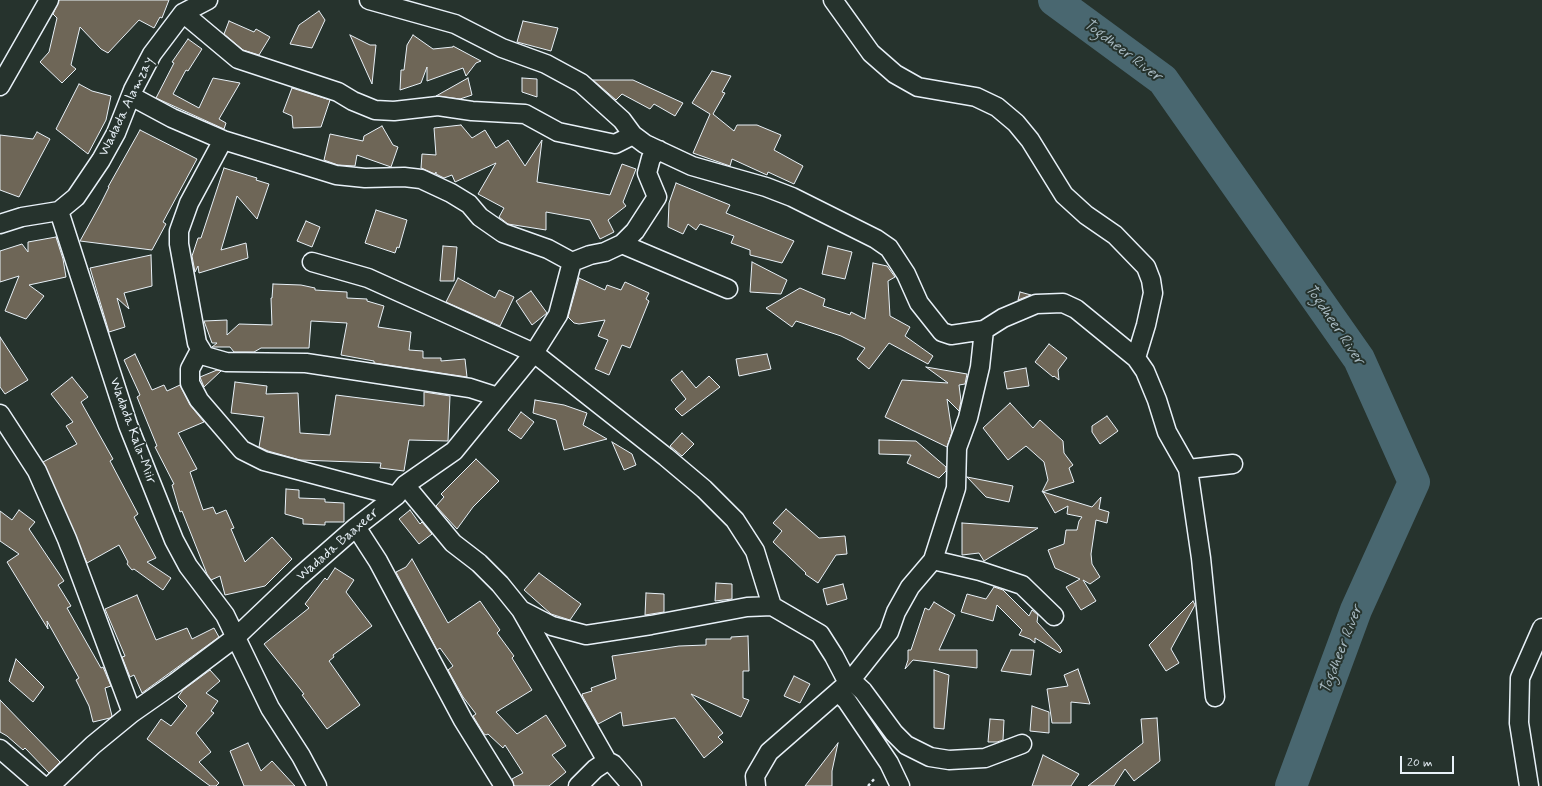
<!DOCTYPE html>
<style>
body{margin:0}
#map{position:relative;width:1542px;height:786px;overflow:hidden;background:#26332d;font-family:Mynerve,sans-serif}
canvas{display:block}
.scale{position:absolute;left:1400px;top:756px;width:54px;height:18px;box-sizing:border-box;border:2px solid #e8f1f8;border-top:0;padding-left:5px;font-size:12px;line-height:14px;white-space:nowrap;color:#e8f1f8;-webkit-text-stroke:3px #26332d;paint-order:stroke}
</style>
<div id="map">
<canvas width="1542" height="786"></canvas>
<div class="scale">20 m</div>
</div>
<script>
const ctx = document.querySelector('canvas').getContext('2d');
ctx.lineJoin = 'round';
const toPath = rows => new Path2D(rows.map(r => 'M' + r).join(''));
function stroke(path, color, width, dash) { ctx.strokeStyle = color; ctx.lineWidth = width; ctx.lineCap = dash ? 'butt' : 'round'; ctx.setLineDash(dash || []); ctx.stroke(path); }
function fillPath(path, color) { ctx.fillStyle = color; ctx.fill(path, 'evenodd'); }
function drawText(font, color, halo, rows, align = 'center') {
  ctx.font = font + ' Mynerve,sans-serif'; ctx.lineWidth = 4; ctx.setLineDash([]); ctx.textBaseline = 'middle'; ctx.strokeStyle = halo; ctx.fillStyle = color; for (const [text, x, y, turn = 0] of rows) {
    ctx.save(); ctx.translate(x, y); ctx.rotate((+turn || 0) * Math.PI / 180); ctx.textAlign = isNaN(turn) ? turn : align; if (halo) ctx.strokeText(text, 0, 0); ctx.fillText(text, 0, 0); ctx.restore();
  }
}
stroke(toPath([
 [1054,0,1163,80,1359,359,1414,482,1356,610,1291,786]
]), '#496770', 32);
const building = toPath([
 [59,0,169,0,162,18,160,17,154,28,139,20,108,53,101,49,80,27,71,65,76,69,62,83,40,62,49,52,57,18,53,14,59,0],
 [319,11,325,20,312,48,290,44,299,25,319,11],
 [229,21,254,32,256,29,270,37,259,55,243,50,224,34,229,21],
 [523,21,558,28,551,51,517,42,523,21],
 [350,35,370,45,376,45,372,84,350,35],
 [413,35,433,49,453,47,453,46,481,61,476,63,466,76,463,68,427,81,427,67,421,83,400,90,401,70,404,70,407,45,413,35],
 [188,39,202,49,188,71,186,70,173,94,199,108,213,78,240,83,219,119,226,123,224,129,156,98,174,63,172,62,188,39],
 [712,71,731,76,722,92,725,93,713,114,734,131,737,125,757,125,781,135,774,150,803,166,794,184,768,172,767,175,732,159,730,166,693,153,710,114,692,103,712,71],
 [468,78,472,95,460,99,436,96,468,78],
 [522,78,537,79,537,97,522,92,522,78],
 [593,80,633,80,683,103,675,116,654,104,650,109,622,94,616,100,593,80],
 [79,84,92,91,111,96,106,120,88,154,56,129,79,84],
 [292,88,330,100,321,127,293,128,292,116,283,112,292,88],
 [461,125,472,138,485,130,496,148,508,140,525,166,542,140,537,182,610,195,622,164,636,169,623,202,626,206,608,220,614,232,600,239,590,220,546,212,546,230,508,224,499,217,504,208,478,194,496,163,455,182,452,175,444,178,436,174,436,172,435,174,421,168,422,154,436,155,434,128,461,125],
 [382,126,393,145,398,147,391,167,357,155,355,166,338,165,324,160,330,134,363,141,364,136,382,126],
 [140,130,197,159,163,222,166,224,152,250,80,241,101,203,109,187,108,187,140,130],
 [37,132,50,139,19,197,0,190,0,135,33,139,37,132],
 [224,168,257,178,256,180,269,184,257,219,237,196,221,250,246,243,248,258,199,273,198,266,195,272,192,256,198,238,201,238,224,168],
 [676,183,730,205,726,213,794,241,782,263,750,255,750,250,731,243,734,236,700,224,696,230,688,224,683,234,668,227,669,203,676,183],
 [376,210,407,220,399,248,397,247,395,253,365,243,376,210],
 [306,221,320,227,312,247,297,241,306,221],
 [56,237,63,259,66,277,29,285,44,296,26,319,5,311,19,276,0,282,0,251,22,244,28,252,28,242,56,237],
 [443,246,457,247,454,281,440,281,443,246],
 [828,246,852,252,845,279,822,274,828,246],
 [151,255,152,286,124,293,129,309,117,298,125,327,109,332,90,268,151,255],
 [752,262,787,280,781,294,750,292,752,262],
 [873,263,887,266,895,277,888,281,890,316,910,327,905,336,933,356,928,364,889,343,869,369,857,359,865,348,841,336,796,321,792,327,766,308,800,288,825,299,823,306,850,315,851,312,865,319,873,263],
 [458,278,495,298,499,290,514,297,500,326,446,302,458,278],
 [579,278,605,290,607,285,621,290,625,282,649,293,646,299,649,301,630,348,622,345,609,375,595,369,608,340,598,336,605,320,579,324,574,323,568,317,579,278],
 [273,284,301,285,315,288,315,290,347,292,347,298,367,299,367,301,384,306,378,327,411,332,409,350,423,351,423,358,441,358,441,361,465,359,467,377,374,363,374,361,341,355,347,323,311,321,309,348,261,348,254,352,234,352,230,347,212,347,217,343,212,343,204,321,227,320,227,335,239,324,272,325,271,298,272,298,273,284],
 [531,291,547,313,532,325,516,301,531,291],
 [1020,292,1031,295,1018,300,1020,292],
 [0,337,28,380,5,394,0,387,0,337],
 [1049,344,1067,358,1058,370,1059,380,1054,376,1053,377,1035,362,1049,344],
 [135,354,152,390,164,385,167,391,180,385,190,405,204,422,178,433,197,469,190,472,203,510,213,507,216,514,226,510,234,528,231,529,245,562,272,537,292,559,265,586,225,595,220,576,211,580,207,574,182,511,180,512,172,485,174,484,155,447,157,446,137,397,140,395,124,360,135,354],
 [767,354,771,369,739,376,736,359,767,354],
 [926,367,967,374,965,384,959,385,961,401,959,411,947,399,952,432,947,447,885,417,902,380,948,383,926,367],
 [1026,368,1029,386,1007,389,1004,372,1026,368],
 [217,370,221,371,204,387,200,377,217,370],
 [682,371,696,388,709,376,720,387,682,416,675,409,686,399,671,380,682,371],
 [72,377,88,397,81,402,113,459,110,461,138,514,134,517,156,558,147,562,171,578,163,590,134,569,132,570,127,564,128,562,119,545,87,563,43,462,77,444,66,426,73,422,51,394,72,377],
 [235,382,267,386,266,394,298,393,300,433,330,435,336,395,424,406,424,392,450,396,448,441,409,440,404,471,380,468,381,463,300,460,268,451,259,447,264,417,231,413,235,382],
 [535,400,564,405,587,413,583,425,607,439,564,450,556,420,533,413,535,400],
 [1010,403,1033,428,1040,420,1063,441,1064,453,1073,465,1069,468,1074,482,1042,492,1048,480,1044,462,1026,446,1008,460,983,428,1010,403],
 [521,412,534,422,521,439,508,430,521,412],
 [1107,416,1118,431,1100,444,1092,432,1092,426,1107,416],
 [682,433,694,444,682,456,670,446,682,433],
 [879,440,916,441,946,467,946,471,939,478,907,463,911,455,879,454,879,440],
 [612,442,632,454,636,465,624,470,612,442],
 [476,459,499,481,473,507,457,529,436,506,444,497,441,494,476,459],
 [967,477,1013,486,1009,502,986,497,967,477],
 [286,489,299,490,299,498,325,499,325,502,344,503,344,522,325,522,325,525,303,524,303,519,285,514,286,489],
 [1043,492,1092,507,1101,497,1099,509,1109,512,1107,523,1096,520,1091,554,1092,564,1100,577,1090,584,1083,580,1096,601,1081,610,1066,587,1080,579,1055,568,1048,550,1064,544,1066,530,1077,530,1079,521,1082,517,1067,514,1068,506,1055,513,1043,492],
 [786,509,819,538,845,536,847,554,836,555,818,583,805,574,806,573,773,542,782,531,773,523,786,509],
 [19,510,35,522,29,529,64,581,58,585,71,606,67,608,101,668,103,667,111,686,105,688,112,716,110,718,93,722,89,706,76,680,79,678,47,621,48,629,7,562,19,554,0,541,0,511,12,520,19,510],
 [410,510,420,524,422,522,432,534,419,544,399,519,410,510],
 [962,523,1038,528,984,561,979,553,962,555,962,523],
 [412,559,448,623,480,601,500,630,497,633,514,656,512,658,532,690,496,712,517,734,546,715,566,746,552,755,566,772,549,786,514,786,512,779,523,773,505,745,503,748,488,734,486,735,484,734,473,716,476,714,463,697,448,670,453,666,440,648,437,650,396,572,406,567,412,559],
 [335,568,354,580,346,592,372,626,333,655,334,657,329,661,360,705,327,729,302,695,304,694,264,644,309,608,305,604,325,578,327,580,335,568],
 [539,573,581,604,570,620,551,614,524,590,539,573],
 [716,583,732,584,732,599,715,601,716,583],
 [843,584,847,599,827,605,823,589,843,584],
 [994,587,1003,590,1029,616,1032,610,1038,615,1037,622,1059,646,1062,651,1060,653,1035,638,1035,643,1030,639,1019,635,1022,630,997,605,993,621,961,612,967,594,986,599,994,587],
 [646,593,664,594,664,612,645,615,646,593],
 [137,595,156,640,187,628,192,639,214,628,219,637,142,693,134,675,130,677,122,657,125,656,105,609,137,595],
 [1193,601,1195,605,1171,649,1179,663,1166,671,1149,645,1193,601],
 [934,602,955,615,939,650,977,650,977,668,913,660,905,669,908,660,908,650,911,650,925,608,929,610,934,602],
 [748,636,749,671,743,671,743,698,749,700,741,717,691,694,723,733,718,737,723,742,704,758,675,718,623,726,621,712,598,724,583,697,582,694,592,691,591,688,616,679,612,656,679,646,706,645,706,639,731,639,731,637,748,636],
 [1011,650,1034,650,1031,675,1001,671,1011,650],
 [16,659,44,687,33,702,9,681,16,659],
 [1078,669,1090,704,1071,702,1071,723,1052,723,1047,689,1068,686,1064,675,1078,669],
 [210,670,220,681,206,693,218,701,211,711,214,713,196,733,211,752,199,762,219,783,216,786,210,786,147,739,161,719,171,726,187,706,178,697,183,690,210,670],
 [934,670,949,675,944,729,934,728,934,670],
 [794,676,810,684,800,703,784,696,794,676],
 [0,700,60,762,49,773,25,748,23,750,7,736,0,732,0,700],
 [1032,706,1049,712,1049,733,1030,731,1032,706],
 [1157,718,1160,761,1134,781,1125,769,1114,786,1088,786,1143,743,1141,719,1157,718],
 [990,719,1004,720,1003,740,997,742,988,742,990,719],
 [248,743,261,771,272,761,295,786,244,786,230,751,248,743],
 [838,743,832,771,832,786,805,786,838,743],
 [1043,755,1079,774,1071,786,1032,786,1043,755]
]);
fillPath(building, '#6e6657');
stroke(building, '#e8f1f8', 1);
const minor = toPath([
 [369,0,455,24,502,48,546,64,581,83,622,120,633,135,645,144,692,166,766,187,792,197,876,239,889,248,906,274,919,303,942,332,951,335,984,330,1003,318,1036,304,1063,303,1076,309,1136,358,1145,371,1157,400,1167,432,1188,469,1233,464],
 [833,0,871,53,895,74,918,87,976,97,997,107,1016,123,1030,140,1064,195,1086,215,1115,235,1146,267,1151,280,1153,293,1146,325,1136,358],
 [183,13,238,59,338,92,353,101,375,110,394,111,438,106,472,111,525,114,558,132,615,144,633,135],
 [0,86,49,0],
 [131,96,172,118,223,140,336,175,365,178,404,177,421,179,451,193,469,204,480,217,503,233,548,249,572,262,590,255,605,252,622,244,635,231,657,197,647,173,651,158,659,150],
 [223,140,189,203,179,231,179,244,197,343,205,356,226,362,306,363,470,388,498,397],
 [59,211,128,425,174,540,188,566,225,615,270,708,301,756,317,786],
 [0,224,22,217,59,211,76,197,101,160,116,133,133,90,152,54,183,13,208,0],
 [622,244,728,289],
 [312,262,368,278,534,353,666,457,704,489,735,520,755,551,772,606,820,634,834,656,848,683,851,680,863,691,894,733,906,745,930,757,949,760,985,758,1022,744],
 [200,350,190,369,190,383,199,400,242,450,264,461,396,496],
 [0,414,37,471,67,539,132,713],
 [1188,469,1201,558,1215,697],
 [405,485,453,543,479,563,500,584,521,610,552,626,586,635,651,625,747,607,772,606],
 [356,527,378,561,463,720,504,786],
 [933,560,980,571,1022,585,1054,616],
 [521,610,607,761],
 [851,680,889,632,896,612,910,587,933,560,956,488,957,448,968,418,980,367,984,330],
 [838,692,847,701,889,763,900,786],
 [0,749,43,786],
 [50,786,93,745,132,713,175,683,236,637,299,577,356,527,396,496,405,485,454,451,534,353,558,315,572,262],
 [578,786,595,769,607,761,613,764,632,786],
 [756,786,755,776,769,752,848,683],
 [1529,786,1519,723,1520,678,1542,628]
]);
stroke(minor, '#e8f1f8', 21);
stroke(toPath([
 [868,786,876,777]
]), '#e8f1f8', 2.5, [3, 3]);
stroke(minor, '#26332d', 18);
drawText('14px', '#e8f1f8', '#26332d', [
 ["Wadada Alamzay",127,107,-64],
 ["Wadada Kala-Miir",132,431,70],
 ["Wadada Baaxeer",338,545,-41]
]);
drawText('italic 15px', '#a8bac2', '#26332d', [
 ["Togdheer River",1122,51,37],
 ["Togdheer River",1334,325,56],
 ["Togdheer River",1342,650,-69]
]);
</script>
